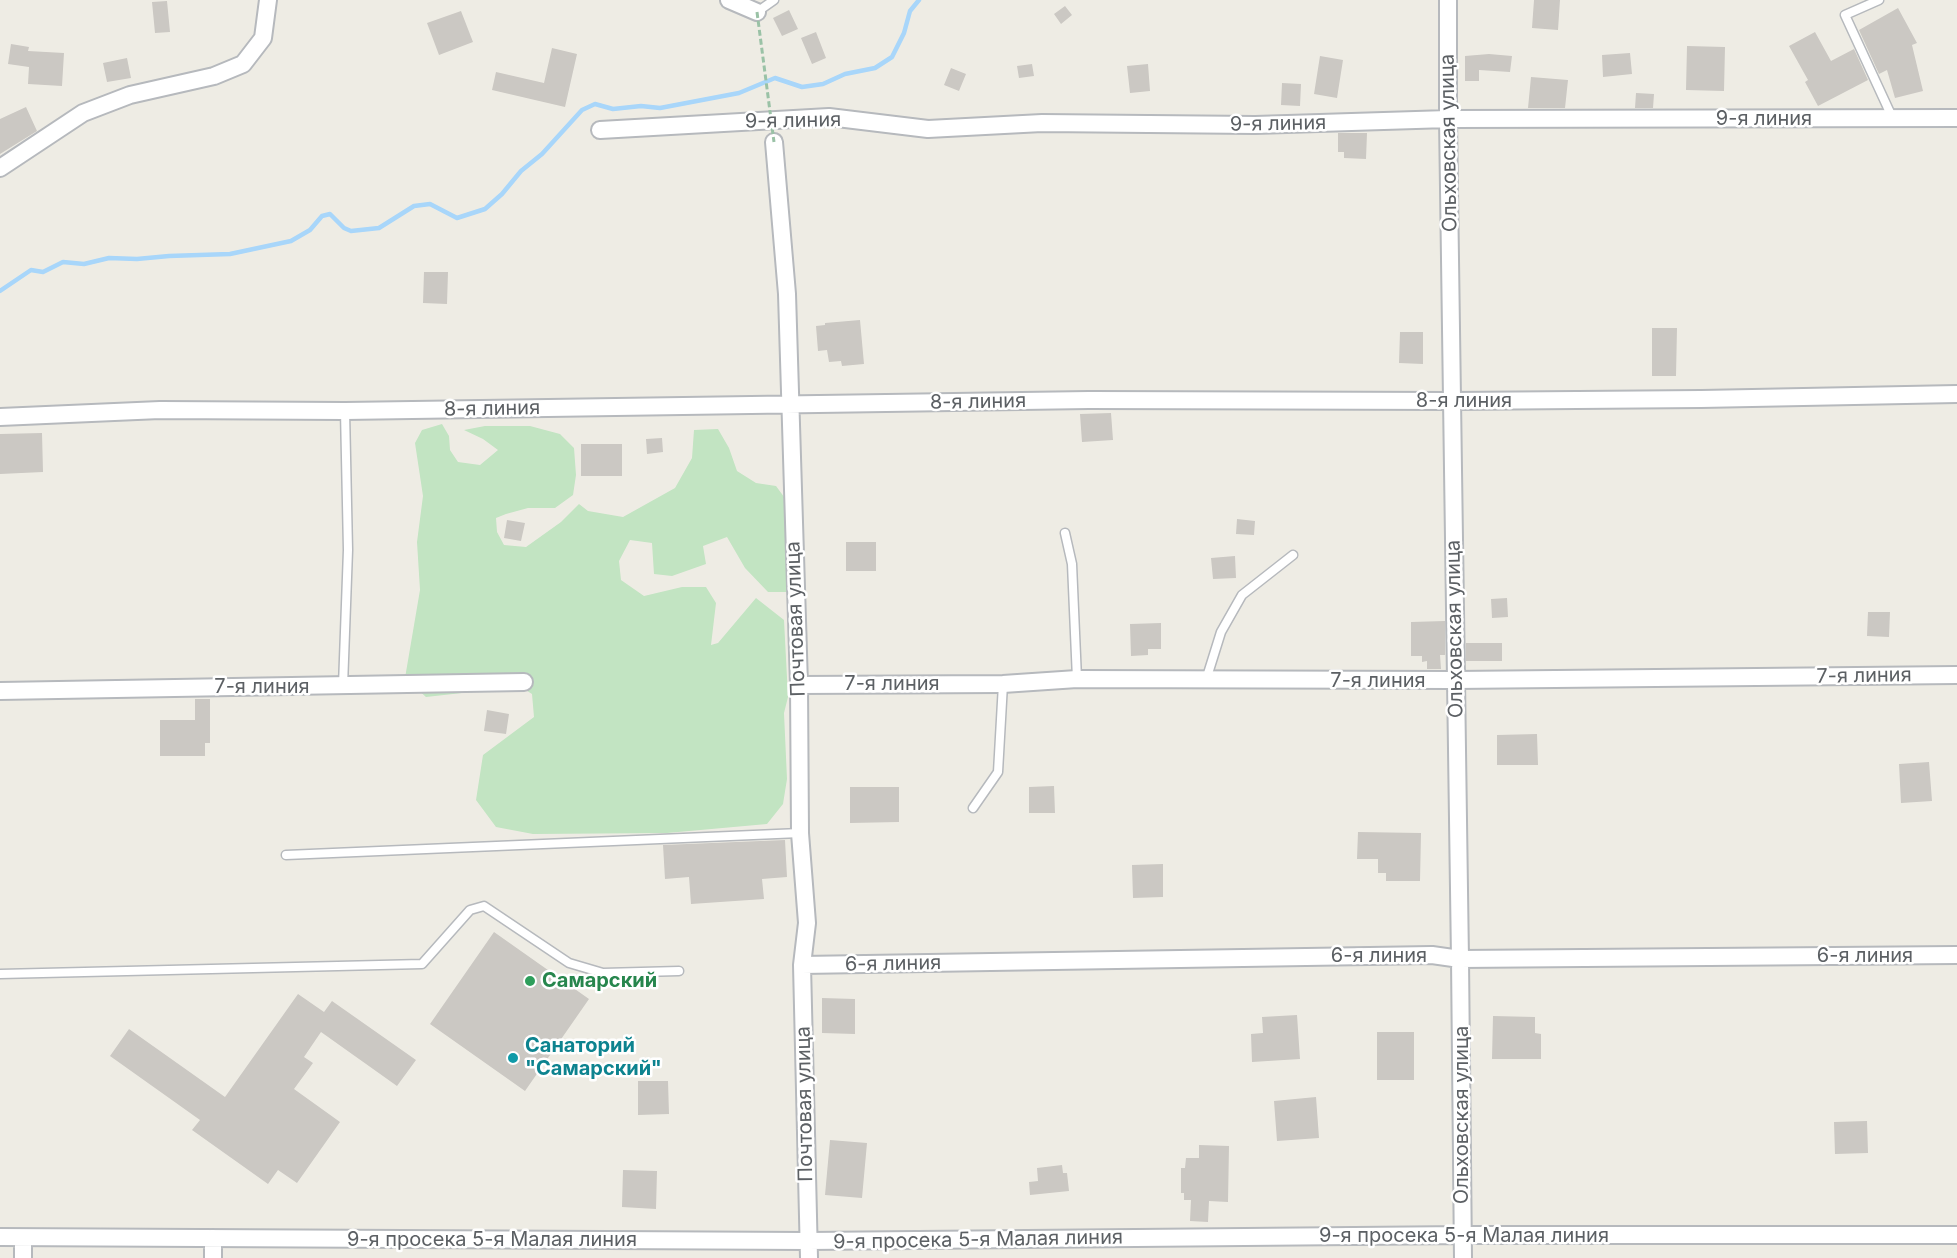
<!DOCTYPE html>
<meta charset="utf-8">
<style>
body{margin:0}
canvas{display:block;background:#eeece4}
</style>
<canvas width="1957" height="1258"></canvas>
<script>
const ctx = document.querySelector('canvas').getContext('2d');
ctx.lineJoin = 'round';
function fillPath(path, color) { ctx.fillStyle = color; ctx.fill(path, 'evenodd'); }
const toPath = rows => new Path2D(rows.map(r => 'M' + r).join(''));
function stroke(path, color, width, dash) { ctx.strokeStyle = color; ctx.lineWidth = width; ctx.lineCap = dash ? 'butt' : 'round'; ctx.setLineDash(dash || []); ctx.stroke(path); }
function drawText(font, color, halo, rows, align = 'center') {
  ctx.font = font + ' Inter,sans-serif'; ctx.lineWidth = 5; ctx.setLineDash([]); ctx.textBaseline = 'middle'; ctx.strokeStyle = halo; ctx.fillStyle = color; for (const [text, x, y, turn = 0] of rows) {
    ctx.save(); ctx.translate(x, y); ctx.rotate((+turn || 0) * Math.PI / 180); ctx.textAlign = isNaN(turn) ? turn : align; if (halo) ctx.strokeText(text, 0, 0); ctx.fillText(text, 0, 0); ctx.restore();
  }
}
fillPath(toPath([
 [442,424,449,436,450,450,458,462,480,465,498,450,483,439,464,430,485,426,530,426,560,434,574,448,576,475,573,495,555,508,528,508,506,514,496,518,497,532,504,545,526,547,561,522,579,504,588,511,623,517,675,488,692,458,694,430,718,429,729,448,737,471,756,483,776,486,790,505,790,592,768,592,745,568,727,537,703,546,706,564,672,576,654,574,652,543,630,540,619,561,621,580,644,596,682,587,706,587,716,603,711,645,718,643,756,598,784,620,788,697,784,713,787,779,783,804,767,824,667,833,533,834,496,827,476,800,483,755,534,717,532,694,510,680,471,692,426,697,405,678,420,590,417,542,423,496,415,443,422,430]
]), '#c2e4c2');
stroke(toPath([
 [0,291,31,270,43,272,63,262,84,264,109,258,137,259,169,256,230,254,291,241,310,230,322,216,330,214,344,228,351,231,379,228,414,206,430,204,457,218,485,209,502,194,521,171,542,154,582,110,595,104,613,109,641,106,660,108,739,93,775,78,802,87,823,84,845,74,875,68,892,57,904,33,910,11,919,0]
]), '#a8d6fa', 4.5);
fillPath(toPath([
 [1534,0,1560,0,1558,30,1532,28],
 [167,1,170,32,155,33,152,2],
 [1065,6,1072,15,1061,24,1054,14],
 [1898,8,1917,43,1912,45,1923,91,1895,98,1887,70,1879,74,1859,30],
 [789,10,798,29,782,36,773,18],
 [461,11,473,42,439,55,427,23],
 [816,32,826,58,812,64,801,38],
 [1815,32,1831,61,1854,49,1868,80,1818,106,1805,82,1808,80,1789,46],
 [11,44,29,47,28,51,64,53,62,86,28,84,29,67,8,64],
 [1687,46,1725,47,1724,91,1686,90],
 [552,48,577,54,565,107,492,90,496,72,544,83],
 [1630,53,1632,74,1603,77,1602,55],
 [1489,54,1512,56,1510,72,1479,70,1479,81,1465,81,1465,56],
 [1320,56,1343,60,1337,98,1314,94],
 [127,58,131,78,107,82,103,63],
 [1032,64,1034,76,1019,78,1017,66],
 [1148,64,1150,91,1130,93,1127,66],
 [951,68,966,74,959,91,944,85],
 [1531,77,1568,80,1565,108,1528,108],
 [1282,83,1301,84,1300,106,1281,105],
 [1636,93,1654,94,1653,108,1635,108],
 [26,107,37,131,0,154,0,119],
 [1338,133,1367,133,1366,159,1344,158,1344,152,1338,152],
 [424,272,448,272,447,304,423,303],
 [860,320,864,364,842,366,841,361,829,362,827,350,818,351,816,326,825,325,825,323],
 [1652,328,1677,328,1676,376,1652,376],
 [1400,332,1423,332,1423,364,1399,363],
 [1111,413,1113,440,1082,442,1080,414],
 [42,433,43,472,0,474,0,434],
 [662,438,663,452,647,454,646,439],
 [581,444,622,444,622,476,581,476],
 [1237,519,1255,521,1254,535,1236,534],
 [507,520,525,523,521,541,504,538],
 [846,542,876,542,876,571,846,571],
 [1235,556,1236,578,1213,579,1211,558],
 [1507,598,1508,617,1492,618,1491,599],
 [1868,612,1890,612,1889,637,1867,636],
 [1445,621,1445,655,1440,655,1441,669,1427,669,1427,661,1422,662,1422,656,1411,656,1411,622],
 [1161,623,1161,649,1148,649,1148,655,1131,656,1130,624],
 [1466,643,1502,643,1502,661,1466,661],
 [195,699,210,699,210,743,205,743,205,756,160,756,160,720,195,720],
 [487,710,509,714,506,734,484,731],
 [1537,734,1538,765,1497,765,1497,735],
 [1929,762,1932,801,1901,803,1899,764],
 [1054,786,1055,813,1029,813,1029,787],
 [850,787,899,787,899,822,850,823],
 [1358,832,1421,833,1420,881,1386,881,1386,873,1378,873,1378,859,1357,859],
 [785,840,787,877,762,879,764,899,691,904,689,877,665,879,663,845],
 [1163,864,1163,897,1133,898,1132,865],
 [494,932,589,999,525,1091,430,1024],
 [298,994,324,1012,332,1001,416,1060,397,1086,321,1032,304,1057,313,1063,294,1089,340,1122,297,1183,278,1170,268,1184,192,1130,200,1120,110,1056,129,1029,225,1097],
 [822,998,855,999,855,1034,822,1033],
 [1297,1015,1300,1059,1252,1062,1251,1034,1263,1033,1262,1017],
 [1493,1016,1535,1017,1535,1033,1541,1034,1541,1059,1492,1059],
 [1377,1032,1414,1032,1414,1080,1377,1080],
 [638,1081,668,1081,669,1114,638,1115],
 [1316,1097,1319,1138,1277,1141,1274,1101],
 [1867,1121,1868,1153,1835,1154,1834,1122],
 [830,1140,867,1143,862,1198,825,1195],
 [1199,1145,1229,1146,1228,1202,1209,1201,1208,1222,1190,1221,1191,1200,1184,1200,1184,1193,1181,1193,1181,1168,1185,1168,1186,1158,1199,1158],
 [1062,1165,1063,1173,1067,1173,1069,1191,1030,1195,1029,1182,1038,1181,1037,1168],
 [623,1170,657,1171,656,1209,622,1207]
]), '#cbc8c3');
const service = toPath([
 [1879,0,1845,15,1893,119],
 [757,12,774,0],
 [1065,533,1072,564,1077,679],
 [1206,680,1221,632,1242,595,1293,555],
 [343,686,348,550,345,411],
 [973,808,998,772,1003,684],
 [286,855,800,833],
 [0,974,422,964,470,910,484,906,569,963,603,973,679,971]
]);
const minor = toPath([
 [729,0,757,12],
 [1448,0,1448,119,1460,959,1463,1258],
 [600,130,829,117,928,129,1042,123,1255,125,1448,119,1957,118],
 [774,142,787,294,799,685,800,833,807,923,802,965,809,1258],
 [0,168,83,113,130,95,214,76,243,64,263,38,268,0],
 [0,417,160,410,345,411,1089,400,1453,401,1701,399,1957,394],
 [799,685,1003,684,1077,679,1455,680,1957,675],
 [0,691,524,682],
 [802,965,1432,955,1460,959,1957,955],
 [0,1237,808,1241,1463,1235,1957,1235],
 [23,1238,23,1258],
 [213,1258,213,1238]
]);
stroke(service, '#b6b9bd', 11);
stroke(minor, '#b6b9bd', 20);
stroke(service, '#fff', 8);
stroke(minor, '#fff', 16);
stroke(toPath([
 [757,12,774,142]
]), '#9ac2a6', 3, [6, 3]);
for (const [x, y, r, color] of [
 [530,981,6,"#2e9e5b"],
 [513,1058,6,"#0f9aa8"]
]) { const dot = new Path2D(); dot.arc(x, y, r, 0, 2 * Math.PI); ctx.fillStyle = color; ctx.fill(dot); stroke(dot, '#fff', 2); }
drawText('20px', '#5c6064', '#fff', [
 ["9-я линия",1764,119],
 ["9-я линия",793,121,-1],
 ["9-я линия",1278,124,-1],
 ["Ольховская улица",1449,143,-91],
 ["8-я линия",1464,401],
 ["8-я линия",978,402,-1],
 ["8-я линия",492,409,-1],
 ["Почтовая улица",796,619,-92],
 ["Ольховская улица",1455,629,-91],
 ["7-я линия",1864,676,-1],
 ["7-я линия",1378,681],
 ["7-я линия",892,684],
 ["7-я линия",262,687],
 ["6-я линия",1379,956],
 ["6-я линия",1865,956],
 ["6-я линия",893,964,-1],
 ["Почтовая улица",805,1104,-91],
 ["Ольховская улица",1462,1115,-90],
 ["9-я просека 5-я Малая линия",1464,1236],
 ["9-я просека 5-я Малая линия",492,1240],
 ["9-я просека 5-я Малая линия",978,1240,-1]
]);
drawText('bold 20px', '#27864d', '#fff', [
 ["Самарский",542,981]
], 'left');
drawText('bold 20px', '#0d838f', '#fff', [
 ["Санаторий",525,1046],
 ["\"Самарский\"",525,1069]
], 'left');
</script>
